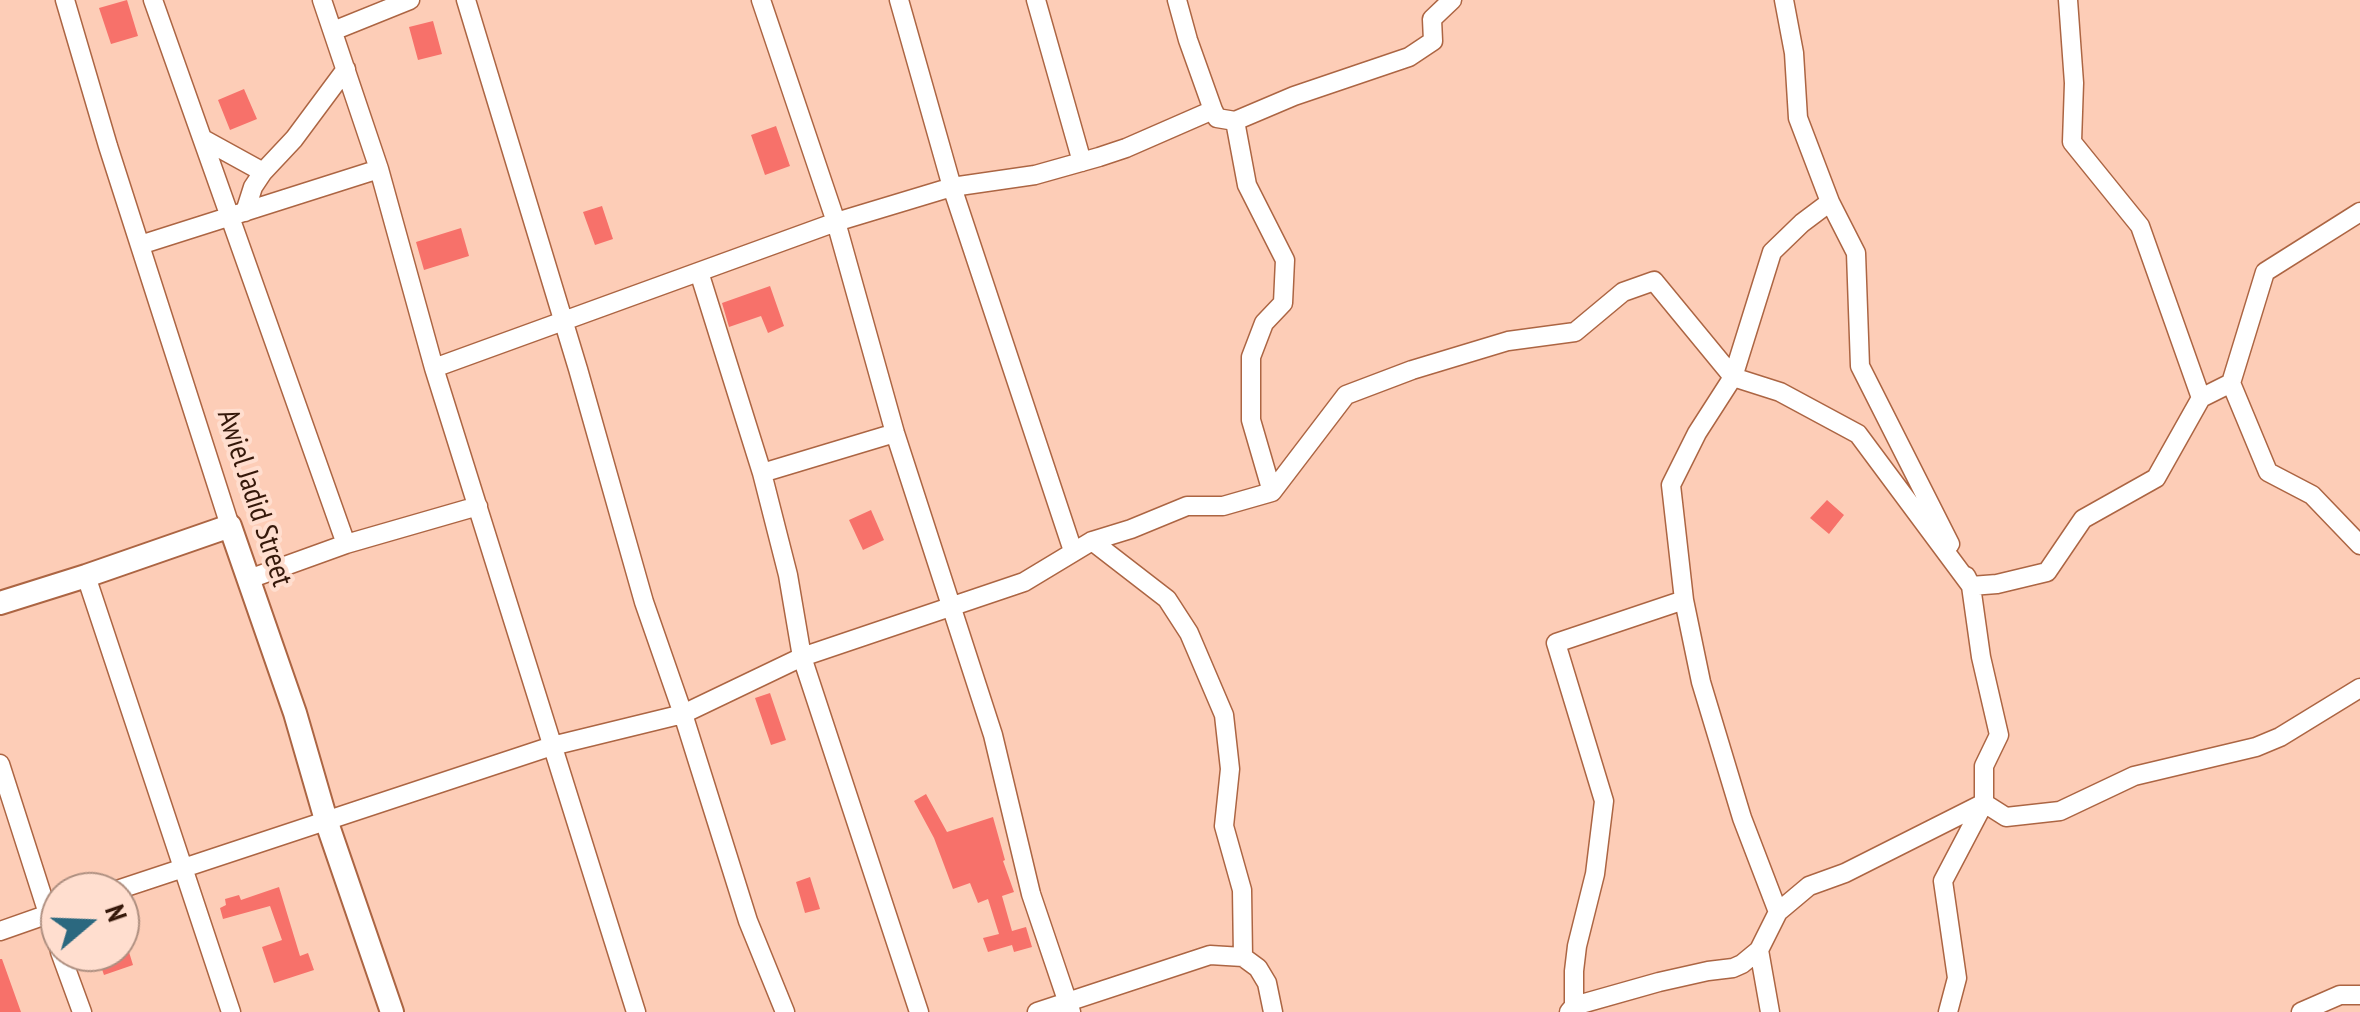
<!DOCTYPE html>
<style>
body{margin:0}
#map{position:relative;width:2360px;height:1012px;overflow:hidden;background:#fdcdb7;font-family:"PT Sans Narrow",sans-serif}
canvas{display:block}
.north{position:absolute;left:40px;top:872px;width:100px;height:100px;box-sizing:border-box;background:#ffdecf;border:2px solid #ae8f80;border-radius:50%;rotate:71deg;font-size:28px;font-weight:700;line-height:40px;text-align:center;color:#35180a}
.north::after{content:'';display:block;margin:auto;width:35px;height:45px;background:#2b687f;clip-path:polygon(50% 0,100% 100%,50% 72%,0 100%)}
</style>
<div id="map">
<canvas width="2360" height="1012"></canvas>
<div class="north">N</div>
</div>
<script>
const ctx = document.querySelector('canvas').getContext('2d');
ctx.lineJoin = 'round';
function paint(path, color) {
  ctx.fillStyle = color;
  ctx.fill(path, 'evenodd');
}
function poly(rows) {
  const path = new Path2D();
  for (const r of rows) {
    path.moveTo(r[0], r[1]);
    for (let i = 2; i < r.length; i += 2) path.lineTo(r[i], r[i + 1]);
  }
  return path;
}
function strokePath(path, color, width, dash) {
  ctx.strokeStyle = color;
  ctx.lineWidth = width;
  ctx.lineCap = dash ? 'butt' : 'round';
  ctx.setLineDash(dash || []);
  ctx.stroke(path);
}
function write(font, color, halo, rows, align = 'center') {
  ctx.font = font + ' "PT Sans Narrow",sans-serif';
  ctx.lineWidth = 8;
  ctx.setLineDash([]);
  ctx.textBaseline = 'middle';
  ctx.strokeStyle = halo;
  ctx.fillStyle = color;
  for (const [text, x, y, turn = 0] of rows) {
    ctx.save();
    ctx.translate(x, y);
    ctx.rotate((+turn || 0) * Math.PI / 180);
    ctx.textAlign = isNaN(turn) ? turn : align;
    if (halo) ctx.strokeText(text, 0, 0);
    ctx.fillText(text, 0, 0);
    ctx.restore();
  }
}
const building = poly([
 [127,0,138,36,111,44,99,8],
 [433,21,442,54,418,60,409,27],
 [244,89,257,119,230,130,218,100],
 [776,126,790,166,765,175,751,135],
 [602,206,613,239,595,245,583,212],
 [461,228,469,256,424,270,416,242],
 [770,286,784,326,768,333,761,316,729,327,722,303],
 [1827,500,1844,515,1829,534,1810,518],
 [871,510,884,540,863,550,849,520],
 [770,693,786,740,771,745,755,698],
 [926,794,947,832,993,817,1005,860,1003,861,1014,892,1002,896,1012,931,1026,927,1032,947,1014,952,1012,945,988,952,983,938,999,934,988,899,978,903,970,883,953,889,934,838,914,801],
 [810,877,820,909,805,913,796,882],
 [279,887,300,956,308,953,314,970,274,983,262,947,282,940,270,906,223,919,220,908,226,905,225,899,239,895,241,900],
 [96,952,129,952,133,965,104,975],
 [0,959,2,959,21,1012,0,1012]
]);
const minor = poly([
 [65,0,108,146,230,526],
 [153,0,346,544],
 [322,0,379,169,434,368,636,1012],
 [466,0,578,369,644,602,683,714,748,921,785,1012],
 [761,0,836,222,895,433,993,735,1031,894,1071,1012],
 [899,0,952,187,1073,551],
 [1036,0,1082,162],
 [1177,0,1188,40,1213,110],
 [2068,0,2074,83,2072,142,2140,226,2201,398],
 [333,31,410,0],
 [1235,121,1247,185,1285,260,1283,303,1264,323,1251,357,1251,420,1272,492],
 [203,139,263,172],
 [1830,202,1856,253,1860,366,1950,544],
 [245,212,253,187,263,172,294,139,346,69],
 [2360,212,2265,272,2231,383,2268,472,2312,495,2360,545],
 [140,245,379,169],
 [699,272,762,473,788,575,802,657,919,1012],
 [434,368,836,222,952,187,1035,175,1099,157,1126,148,1213,110,1217,118,1235,121,1294,96,1409,57,1433,41,1432,19,1452,0],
 [762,473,895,433],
 [1092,541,1167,599,1189,633,1224,715,1230,769,1224,826,1242,890,1243,957],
 [86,576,231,1012],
 [249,579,346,544,478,506],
 [1971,586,1997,584,2047,572,2083,519,2156,478,2201,398,2231,383],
 [1684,600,1701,682,1742,818,1778,912],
 [0,764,60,951],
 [111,892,552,746,683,714,802,657,1024,582,1092,541,1131,529,1187,506,1223,506,1272,492,1346,395,1412,370,1508,341,1575,332,1623,292,1654,281,1733,377,1780,392,1858,434,1971,586],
 [0,931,60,910],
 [1759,950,1770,1012],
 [60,952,82,1012],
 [1574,1006,1574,971,1577,946,1595,874,1604,801,1556,643,1684,600,1671,485,1697,433,1733,377,1772,252,1802,223,1830,202,1798,118,1794,53,1784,0],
 [1037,1012,1210,955,1243,957,1258,968,1267,983,1273,1012],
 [1569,1012,1574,1006,1659,982,1708,971,1733,968,1742,964,1759,950,1778,912,1809,886,1845,873,1984,803,2006,817,2060,811,2134,776,2256,747,2280,737,2360,688],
 [1948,1012,1957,978,1943,881,1984,803,1984,766,1999,735,1981,657,1971,586,1966,576],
 [2301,1012,2340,995,2360,995]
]);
const tertiary = poly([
 [0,603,86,576,230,526,295,713,326,820,392,1012]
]);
const streetNames = [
 ["Awiel Jadid Street",254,498,72]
];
paint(building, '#f7716a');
strokePath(minor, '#ac6543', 21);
strokePath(tertiary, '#ac6543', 26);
strokePath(minor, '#fff', 18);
strokePath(tertiary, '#fff', 22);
write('30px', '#35180a', '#ffdecf', streetNames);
</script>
